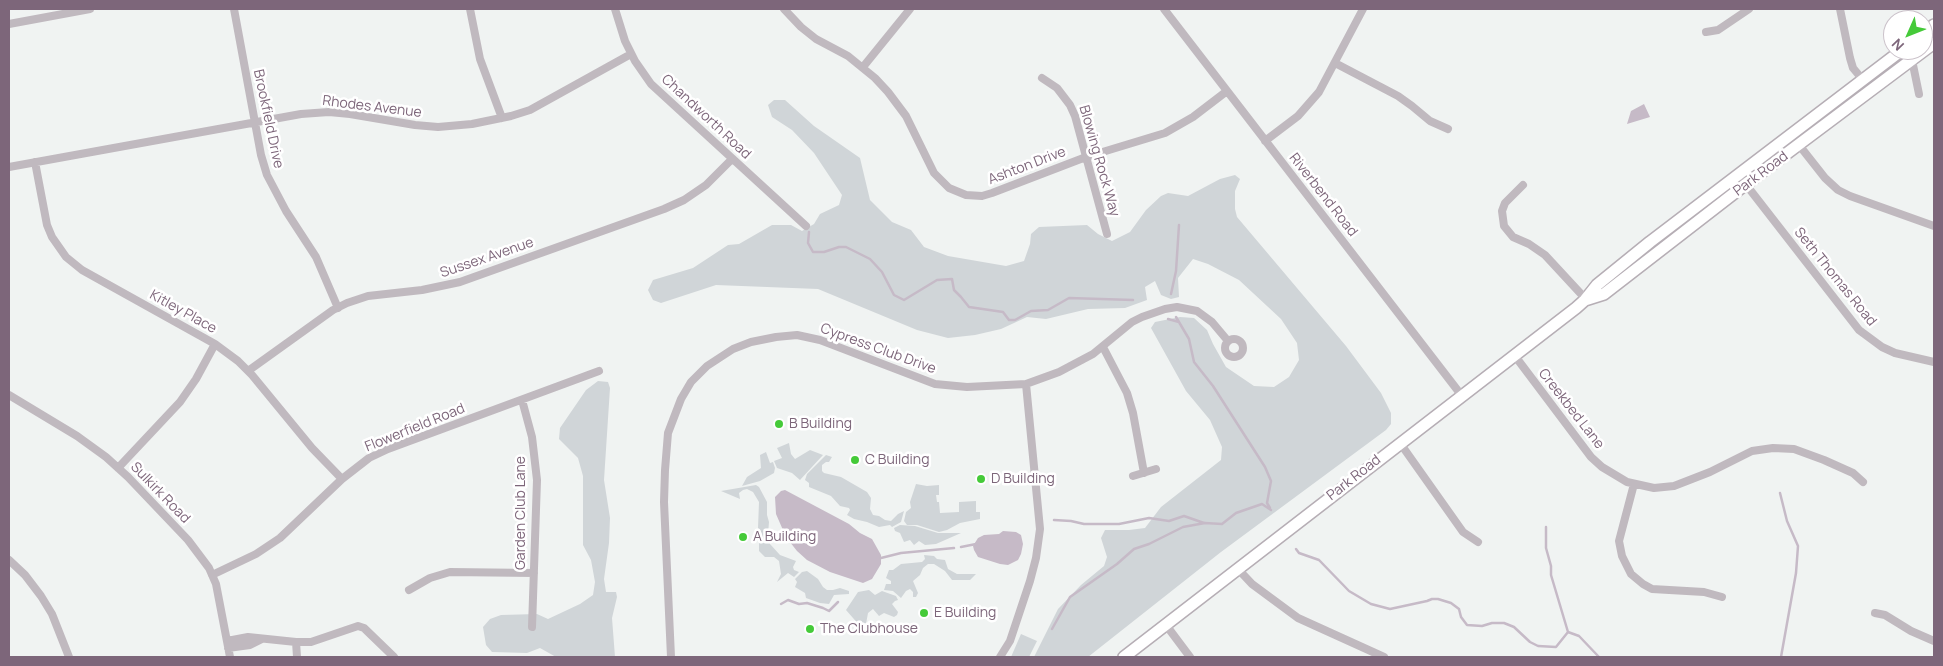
<!DOCTYPE html>
<style>
body{margin:0}
#map{position:relative;width:1943px;height:666px;overflow:hidden;background:#f0f3f2;font-family:Manrope,sans-serif}
canvas{display:block}
.frame{position:absolute;inset:0;border:10px solid #7d667a;pointer-events:none}
.north{position:absolute;left:1883px;top:10px;width:50px;height:50px;box-sizing:border-box;background:#fff;border:1px solid #cbc2ca;border-radius:50%;rotate:226deg;font-size:14px;font-weight:700;line-height:20px;text-align:center;color:#7d667a}
.north::after{content:'';display:block;margin:auto;width:18px;height:22px;background:#45ca39;clip-path:polygon(50% 0,100% 100%,50% 72%,0 100%)}
</style>
<div id="map">
<canvas width="1943" height="666"></canvas>
<div class="frame"></div>
<div class="north">N</div>
</div>
<script>
const ctx = document.querySelector('canvas').getContext('2d');
ctx.lineJoin = 'round';
function paint(path, color) {
  ctx.fillStyle = color;
  ctx.fill(path, 'evenodd');
}
function poly(rows) {
  const path = new Path2D();
  for (const r of rows) {
    if (r.length === 3) {
      path.moveTo(r[0] + r[2], r[1]);
      path.arc(r[0], r[1], r[2], 0, 2 * Math.PI);
      continue;
    }
    path.moveTo(r[0], r[1]);
    for (let i = 2; i < r.length; i += 2) path.lineTo(r[i], r[i + 1]);
  }
  return path;
}
function strokePath(path, color, width, dash) {
  ctx.strokeStyle = color;
  ctx.lineWidth = width;
  ctx.lineCap = dash ? 'butt' : 'round';
  ctx.setLineDash(dash || []);
  ctx.stroke(path);
}
function write(font, color, halo, rows, align = 'center') {
  ctx.font = font + ' Manrope,sans-serif';
  ctx.lineWidth = 5;
  ctx.setLineDash([]);
  ctx.textBaseline = 'middle';
  ctx.strokeStyle = halo;
  ctx.fillStyle = color;
  for (const [text, x, y, turn = 0] of rows) {
    ctx.save();
    ctx.translate(x, y);
    ctx.rotate((+turn || 0) * Math.PI / 180);
    ctx.textAlign = isNaN(turn) ? turn : align;
    if (halo) ctx.strokeText(text, 0, 0);
    ctx.fillText(text, 0, 0);
    ctx.restore();
  }
}
const green = poly([
 [774,100,785,100,814,126,860,158,870,200,892,222,911,230,924,247,948,256,1006,266,1024,261,1030,244,1031,234,1039,227,1087,225,1098,234,1112,241,1130,232,1146,210,1161,196,1168,193,1188,196,1220,179,1235,175,1240,179,1235,191,1235,209,1237,217,1346,346,1381,393,1391,413,1391,424,1386,430,1221,552,1088,657,1034,657,1058,609,1081,585,1104,566,1107,557,1101,538,1105,530,1129,530,1145,528,1161,507,1221,460,1222,447,1210,420,1186,391,1151,328,1155,322,1180,317,1194,318,1207,330,1213,344,1226,367,1254,386,1274,387,1289,377,1299,360,1297,343,1281,319,1239,280,1208,264,1193,259,1178,278,1179,297,1171,299,1161,295,1155,281,1145,287,1147,300,1125,308,1088,309,1046,319,1027,317,1001,329,975,335,948,338,917,330,818,289,716,285,661,303,653,300,648,290,653,280,693,268,728,245,739,244,772,225,791,225,802,231,814,224,820,214,839,205,842,195,814,153,792,130,772,117,768,105],
 [598,381,608,382,610,388,604,480,610,518,609,543,604,579,606,592,616,592,617,597,612,618,615,657,556,657,540,648,527,653,492,652,486,645,483,627,490,619,501,615,537,614,548,619,580,604,593,595,595,582,591,560,583,545,583,476,578,458,559,439,560,428,586,390],
 [789,443,791,454,795,459,810,450,823,455,800,480,792,473,777,468,774,461,782,458,777,448],
 [766,452,770,463,773,462,775,468,774,473,760,481,742,486,747,477,761,468,760,455],
 [826,455,832,457,829,462,826,462,822,465,822,471,824,473,841,477,867,492,871,498,870,509,873,515,879,516,885,520,891,521,898,514,904,511,901,522,892,527,890,525,879,527,867,522,854,519,847,515,850,510,849,508,840,506,831,496,809,487,809,483,805,480,807,474],
 [916,484,927,486,939,485,939,495,936,495,937,502,939,502,940,513,959,512,959,502,976,501,976,512,980,512,980,519,960,523,947,530,939,532,917,525,907,525,904,521,906,512,911,508,910,502],
 [756,485,759,487,767,502,767,515,769,522,768,534,770,544,780,555,796,561,793,567,794,570,799,572,794,577,788,573,777,582,781,574,779,561,774,557,765,557,759,551,759,540,762,534,758,528,759,502,753,492,747,489,743,490,739,493,740,499,721,491],
 [900,525,915,526,938,533,961,533,936,544,925,545,919,541,914,545,910,540,904,542,900,533,895,531,894,528],
 [924,555,934,556,937,559,945,560,948,569,957,574,976,574,970,580,952,580,945,571,934,564,928,564,923,568,920,575,913,581,918,593,916,597,913,597,913,592,910,589,906,591,901,598,893,591,884,590,886,584,891,584,891,581,886,578,889,570,893,570,901,564,922,562,925,559],
 [807,571,818,579,823,587,827,590,833,590,840,588,849,591,849,594,834,595,829,604,820,603,806,598,805,593,795,587,797,582,795,579,802,572],
 [869,590,875,595,882,591,896,596,898,600,895,601,892,604,898,612,897,615,894,617,884,613,879,616,873,609,868,613,866,624,860,626,846,610,858,592],
 [1021,634,1037,641,1029,657,1011,657]
]);
const water = poly([
 [1644,104,1650,117,1627,124,1631,111],
 [785,490,849,524,860,533,872,539,881,555,881,564,872,579,863,583,830,572,807,560,797,551,786,537,776,514,775,497,781,491],
 [1003,531,1016,532,1021,535,1023,544,1021,554,1018,560,1008,565,1000,564,978,557,974,550,973,546,978,538,984,535,999,534]
]);
const stream = poly([
 [809,232,808,243,813,252,824,252,839,247,846,247,870,259,882,272,894,295,904,300,937,280,952,279,954,290,961,297,969,307,1003,312,1009,320,1015,320,1031,311,1048,310,1069,298,1133,300],
 [1171,294,1176,271,1179,225],
 [1176,317,1189,339,1194,362,1213,386,1265,467,1271,481,1267,503,1270,508],
 [1168,319,1179,322],
 [1780,493,1787,521,1798,546,1796,573,1781,657],
 [1054,520,1071,521,1084,524,1119,524,1149,518,1169,521,1184,516,1204,523],
 [1546,527,1546,548,1551,566,1551,575,1568,632],
 [961,547,976,544],
 [1296,549,1299,553,1319,560,1349,591,1371,604,1390,609,1427,601,1432,599,1438,599,1451,603,1459,609,1461,617,1467,625,1482,626,1492,623,1504,623,1514,627,1530,642,1538,646,1556,647,1568,632],
 [881,558,901,553,954,548],
 [781,604,788,600,799,604,807,603,823,608,829,611,838,602],
 [1052,629,1070,597,1117,564,1134,549,1149,544,1183,527,1205,523,1222,524,1236,513,1262,504,1271,510],
 [1568,632,1579,636,1599,657]
]);
const minor = poly([
 [234,9,261,155,267,175,286,211,316,257,338,308],
 [470,9,480,59,502,118],
 [615,9,625,41,635,61,651,84,806,226],
 [784,9,801,27,816,39,848,56,875,78,888,92,906,116,934,173,949,188,966,195,982,196,992,193,1086,157,1165,133,1193,117,1227,91],
 [1164,9,1462,396],
 [1840,9,1850,58,1853,68,1863,80],
 [9,24,90,9],
 [1706,32,1718,30,1749,9],
 [1912,60,1919,94],
 [1335,63,1398,96,1412,106,1430,121,1448,129],
 [863,67,910,9],
 [1042,78,1057,88,1070,105,1075,116,1107,234],
 [1265,141,1298,116,1319,92,1363,9],
 [1799,145,1825,178,1838,190,1850,196,1934,226],
 [35,162,47,225,52,237,66,257,82,270,215,344,238,361,252,375,312,448,342,479],
 [9,167,301,114,329,112,350,114,415,125,438,127,472,124,511,116,530,110,631,54],
 [1744,182,1859,330,1882,347,1895,353,1934,362],
 [1523,185,1505,203,1502,211,1504,226,1513,237,1529,244,1545,255,1582,295,1585,300],
 [1234,348,9],
 [1103,347,1127,393,1133,413,1144,473],
 [1515,356,1591,457,1602,467,1627,482,1654,488,1674,486,1710,472,1752,451,1773,448,1794,449,1824,460,1853,473,1863,482],
 [248,371,333,310,347,303,368,296,422,290,460,282,664,209,684,200,706,185,732,159],
 [9,395,77,436,106,457,128,477,188,540,209,568,216,584,230,657],
 [522,400,532,437,537,480,532,627],
 [1400,443,1463,532,1478,542],
 [118,468,180,402,196,379,215,344],
 [1133,476,1156,469],
 [1634,484,1619,541,1622,556,1631,574,1643,584,1652,589,1704,592,1722,597],
 [9,560,25,575,41,596,52,614,69,657],
 [1237,568,1252,584,1298,618,1384,657],
 [212,575,256,554,280,538,342,479,369,458,388,449,599,371],
 [409,590,430,578,450,572,534,573],
 [1875,613,1885,615,1911,631,1934,641],
 [1166,625,1190,657],
 [227,641,248,637,296,642,311,642,358,626,364,628,394,657],
 [296,642,297,657],
 [228,648,250,645,262,639],
 [671,657,664,502,665,470,668,433,681,399,691,382,707,366,733,349,751,342,776,337,797,335,820,340,935,384,967,387,1026,384,1059,372,1093,354,1132,322,1142,317,1165,309,1177,307,1197,311,1212,322,1228,341],
 [1000,657,1010,641,1030,581,1036,558,1040,529,1026,384]
]);
const secondary = poly([
 [1923,34,1934,25],
 [1585,300,1604,294,1746,184,1934,43],
 [1124,657,1576,308,1585,300,1597,285,1650,242,1902,50]
]);
const markers = [
 [779,424,5,"#45ca39"],
 [855,460,5,"#45ca39"],
 [981,479,5,"#45ca39"],
 [743,537,5,"#45ca39"],
 [924,613,5,"#45ca39"],
 [810,629,5,"#45ca39"]
];
const streetNames = [
 ["Rhodes Avenue",372,107,7],
 ["Chandworth Road",706,117,43],
 ["Brookfield Drive",268,119,78],
 ["Blowing Rock Way",1099,161,74],
 ["Ashton Drive",1027,166,-21],
 ["Park Road",1761,174,-37],
 ["Riverbend Road",1323,195,52],
 ["Sussex Avenue",487,258,-19],
 ["Seth Thomas Road",1835,277,51],
 ["Kitley Place",183,312,29],
 ["Cypress Club Drive",878,349,20],
 ["Creekbed Lane",1571,409,52],
 ["Flowerfield Road",415,428,-22],
 ["Park Road",1354,478,-38],
 ["Sulkirk Road",160,493,46],
 ["Garden Club Lane",521,513,-90]
];
const poiNames = [
 ["B Building",789,424],
 ["C Building",865,460],
 ["D Building",991,479],
 ["A Building",753,537],
 ["E Building",934,613],
 ["The Clubhouse",820,629]
];
paint(green, '#d0d5d8');
paint(water, '#c6bac7');
strokePath(stream, '#c6bac7', 2.5);
strokePath(secondary, '#b6aeb5', 14);
strokePath(minor, '#c0b9bf', 8);
strokePath(secondary, '#fff', 11);
for (const [x, y, r, color] of markers) {
  const dot = new Path2D();
  dot.arc(x, y, r, 0, 2 * Math.PI);
  ctx.fillStyle = color;
  ctx.fill(dot);
  strokePath(dot, '#fff', 2);
}
write('14px', '#7d667a', '#fff', streetNames);
write('14px', '#7d667a', '#fff', poiNames, 'left');
</script>
